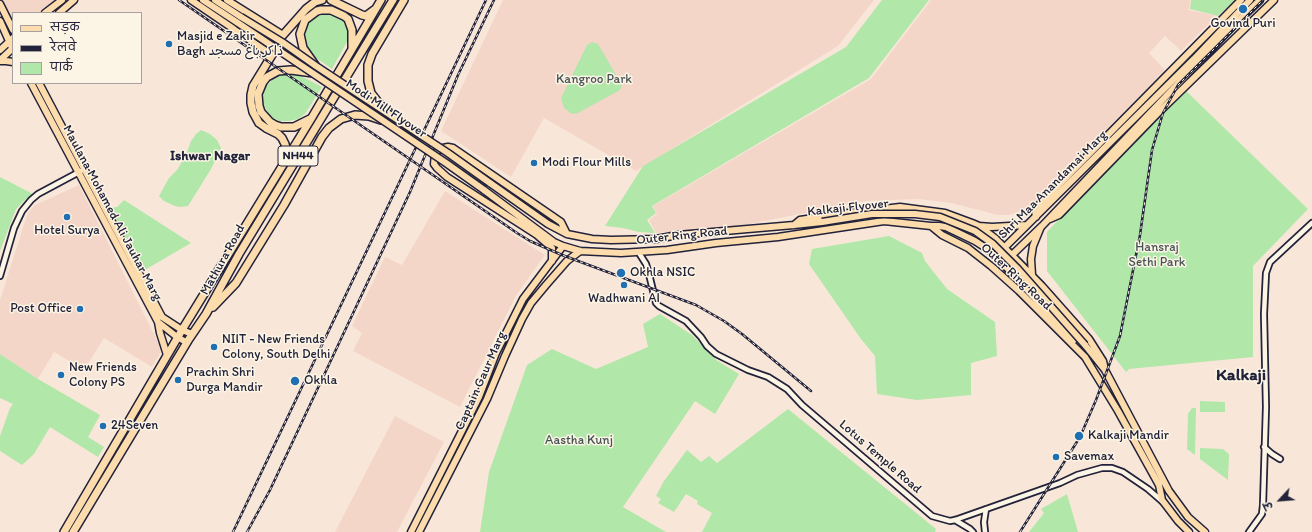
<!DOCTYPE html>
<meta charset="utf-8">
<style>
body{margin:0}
#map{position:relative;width:1312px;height:532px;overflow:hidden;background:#f8e7d8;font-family:Itim,"Playpen Sans Deva",sans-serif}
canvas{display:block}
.legend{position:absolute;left:12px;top:12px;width:130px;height:72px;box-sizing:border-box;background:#fcf5e5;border:1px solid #a5a1a1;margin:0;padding:5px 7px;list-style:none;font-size:12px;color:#22223b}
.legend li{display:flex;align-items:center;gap:8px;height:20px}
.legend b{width:20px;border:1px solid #a5a1a1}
.north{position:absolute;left:1260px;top:480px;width:40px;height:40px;-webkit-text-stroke:3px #fcf5e5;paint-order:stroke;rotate:244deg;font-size:11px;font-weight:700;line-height:16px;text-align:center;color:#22223b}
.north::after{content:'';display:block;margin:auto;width:14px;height:18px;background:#22223b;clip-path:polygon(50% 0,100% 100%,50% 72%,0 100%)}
</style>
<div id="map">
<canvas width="1312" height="532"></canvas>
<ul class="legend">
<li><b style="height:5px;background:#fcdcac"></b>सड़क</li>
<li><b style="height:5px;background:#22223b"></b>रेलवे</li>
<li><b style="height:11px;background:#b1e7a9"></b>पार्क</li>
</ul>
<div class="north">उ</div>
</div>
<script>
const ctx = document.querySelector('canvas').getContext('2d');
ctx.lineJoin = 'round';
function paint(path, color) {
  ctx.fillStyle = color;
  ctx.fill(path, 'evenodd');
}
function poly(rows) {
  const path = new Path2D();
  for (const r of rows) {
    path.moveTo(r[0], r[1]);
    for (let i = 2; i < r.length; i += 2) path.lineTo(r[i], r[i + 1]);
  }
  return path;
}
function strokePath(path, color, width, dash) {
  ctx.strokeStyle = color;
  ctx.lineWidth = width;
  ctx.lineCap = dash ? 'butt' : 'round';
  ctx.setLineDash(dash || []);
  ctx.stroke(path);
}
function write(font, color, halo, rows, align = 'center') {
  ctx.font = font + ' Itim,"Playpen Sans Arabic",sans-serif';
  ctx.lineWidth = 3;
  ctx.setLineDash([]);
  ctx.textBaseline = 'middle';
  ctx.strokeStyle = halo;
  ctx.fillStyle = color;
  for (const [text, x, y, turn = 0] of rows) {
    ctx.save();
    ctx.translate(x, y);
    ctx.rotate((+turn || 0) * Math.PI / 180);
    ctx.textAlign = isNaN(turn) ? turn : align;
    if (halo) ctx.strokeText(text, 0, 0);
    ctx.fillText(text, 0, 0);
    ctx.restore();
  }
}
const built = poly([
 [1,0,59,0,42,13,13,13,13,26],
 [503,0,874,0,838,46,636,171,544,118,511,177,441,131],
 [931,0,1190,0,1189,10,1217,16,1181,51,1165,36,1149,53,1165,70,1032,204,1021,211,1009,215,998,215,951,203,918,199,866,201,739,226,656,233,649,220,657,214,653,206,871,79],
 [79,185,162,350,152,367,104,338,84,370,54,352,38,379,0,354,0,300,24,224,28,213,35,205],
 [445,191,545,255,517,294,460,407,353,351,362,333,352,326,385,257,402,265],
 [395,416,444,442,397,532,335,532]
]);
const green = poly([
 [882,0,929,0,869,78,652,206,656,213,647,220,655,233,639,232,623,228,605,226,643,166,846,47],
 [1191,0,1235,0,1218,16,1190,9],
 [325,13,333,13,341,18,348,30,348,40,332,69,319,60,311,54,305,44,305,37,306,26,312,19,320,14],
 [592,42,598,44,622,85,620,90,578,113,572,114,564,108,561,98,587,45],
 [293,73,309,80,322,87,305,114,298,119,289,121,279,121,271,117,263,104,264,88,275,77,285,74],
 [1183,88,1308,209,1253,266,1253,357,1129,369,1126,372,1047,271,1047,232],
 [201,130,210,134,217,140,221,148,211,169,188,206,180,207,175,206,164,201,159,196,169,178,177,170,186,155,191,141,196,134],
 [0,177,33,194,26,199,16,209,0,251],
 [124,200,191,243,143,271,110,208,117,207],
 [889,236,922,253,925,261,947,289,995,322,997,356,971,363,971,395,917,400,877,394,875,356,861,339,809,264,812,249],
 [660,314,692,335,716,360,739,374,715,414,695,401,623,507,666,532,480,532,489,472,527,365,552,349,596,369,648,347,643,324],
 [0,354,38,379,100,415,88,437,104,447,98,457,50,427,34,454,22,465,0,451,0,436,10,408,13,404,0,398],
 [1200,401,1225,402,1225,412,1200,412],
 [1192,408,1196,408,1195,455,1187,449,1188,414],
 [788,409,936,529,935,532,702,532,712,513,697,504,698,501,686,494,674,512,658,503,661,499,656,496,664,481,687,450,701,462,709,456,717,463],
 [1200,448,1223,449,1229,454,1228,480,1200,459],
 [1067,494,1078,532,1029,532,1044,513,1041,509]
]);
const minor = poly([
 [639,253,646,264,649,274,656,303,659,306,686,321,701,337,707,346,716,354,748,370,768,377,787,389,802,405,932,516,950,521,955,520,1060,483,1077,475,1102,468,1112,468,1123,472,1148,489,1163,502],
 [0,276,14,228,22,211,31,200,38,194,81,171],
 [1264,447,1272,454,1280,459],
 [955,520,970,529,973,532],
 [985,532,984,522,986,509],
 [1249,532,1262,514,1263,505,1266,407,1264,314,1266,273,1270,262,1312,223]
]);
const major = poly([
 [191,0,272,55,283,35,227,0],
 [203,0,238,23],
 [215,0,241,17],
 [0,4,13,30],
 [45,13,62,0],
 [59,13,74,0],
 [0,21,13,50],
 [0,50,13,38],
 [0,60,13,48],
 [0,61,6,61,13,62],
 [31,83,158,322,177,337,186,342],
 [39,83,162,317,182,330,192,334],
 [490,183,548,224,567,234,592,239,611,240,656,239,678,235,794,225,822,222],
 [484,190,554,242,563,246,580,251,621,253,667,250,716,243,778,237,884,221,931,226,942,235,968,248,991,266,1019,291,1085,357,1118,411,1159,485,1162,500,1178,521,1189,532],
 [1036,217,1035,211,1037,207,1241,0],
 [1050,219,1059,215,1159,112,1274,0],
 [794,225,800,220,840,214,900,207,945,213,972,223,979,226,996,239,1042,286,1089,339,1103,361,1105,370],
 [931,226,939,226,946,227,975,241,989,250,1014,275,1073,341],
 [979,226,992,227,1027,225],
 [1003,251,1005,247,1194,59,1250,0],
 [999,260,1012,255,1042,226,1233,26,1260,0],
 [552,261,552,248,537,235,447,177,437,168,434,164,435,154,438,150,443,148,448,147,453,148,561,222,567,234],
 [1032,275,1031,259,1033,246,1040,229],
 [158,322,160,333,167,355],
 [1085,345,1105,370,1169,491,1188,517,1205,532],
 [411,532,479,397,496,353,523,299,563,246],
 [419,532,487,399,505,356,522,319,531,303,546,285,567,261,580,251]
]);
const highway = poly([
 [331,0,362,15,366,16,374,10],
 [283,35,306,9,315,2,322,0],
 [272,55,253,86,251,95,251,103,253,112,259,123,266,128,278,134,282,138,285,144,288,156],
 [315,65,303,48,300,34,305,20,317,11,321,10,331,10,344,16,348,19,352,30,352,47],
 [388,111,378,102,371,93,368,81,368,65,372,54,404,0],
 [310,119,294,127,281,127,275,125,270,122,261,112,259,106,258,94,263,82,267,77,278,71,291,70,313,73],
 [213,307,236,283,284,205,322,137,329,128,341,119,355,115,369,116,381,120],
 [64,532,182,330,311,119,381,0],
 [73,532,189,339,206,314,239,254,393,0]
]);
const rail = poly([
 [179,0,517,233,530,241,562,255,696,305,724,321,742,334,811,391],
 [233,532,486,0],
 [247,532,270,490,410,192,458,75,494,0],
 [1020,532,1080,437,1096,400,1120,336,1140,235,1152,150,1163,113,1178,85,1263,0]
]);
const majorBridge = poly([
 [241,17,282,42,316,66,448,153,490,183],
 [238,23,446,163,484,190],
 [822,222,872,214,915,214,940,217,975,231,993,244,1017,268,1085,345]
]);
const markers = [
 [1243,9,5,"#1f6fb2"],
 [169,44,4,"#1f6fb2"],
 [534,163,4,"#1f6fb2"],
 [67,217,4,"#1f6fb2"],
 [621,273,5,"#1f6fb2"],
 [624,285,4,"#1f6fb2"],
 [80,309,4,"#1f6fb2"],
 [214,347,4,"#1f6fb2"],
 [61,375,4,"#1f6fb2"],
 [178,380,4,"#1f6fb2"],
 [295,381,5,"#1f6fb2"],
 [103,426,4,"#1f6fb2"],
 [1079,436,5,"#1f6fb2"],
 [1056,457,4,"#1f6fb2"]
];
const shields = [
 [298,156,40]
];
const shieldNames = [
 ["NH44",298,156]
];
const poiNames = [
 ["Govind Puri",1243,24,"center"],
 ["Masjid e Zakir",177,37],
 ["Bagh ذاکر باغ مسجد",177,52],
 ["Modi Flour Mills",542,163],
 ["Hotel Surya",67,231,"center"],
 ["Okhla NSIC",630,273],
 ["Wadhwani AI",624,299,"center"],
 ["Post Office",72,309,"right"],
 ["NIIT - New Friends",222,340],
 ["Colony, South Delhi",222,355],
 ["New Friends",69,368],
 ["Colony PS",69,383],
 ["Prachin Shri",186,373],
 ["Durga Mandir",186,388],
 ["Okhla",304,381],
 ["24Seven",111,426],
 ["Kalkaji Mandir",1088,436],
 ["Savemax",1064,457]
];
const parkNames = [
 ["Kangroo Park",594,80],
 ["Hansraj",1157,248],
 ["Sethi Park",1157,263],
 ["Aastha Kunj",579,441]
];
const streetNames = [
 ["Modi Mill Flyover",386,109,34],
 ["Shri Maa Anandamai Marg",1053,185,-45],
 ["Kalkaji Flyover",848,208,-6],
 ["Maulana Mohamed Ali Jauhar Marg",112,213,62],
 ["Outer Ring Road",682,236,-6],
 ["Mathura Road",223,260,-61],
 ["Outer Ring Road",1016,277,43],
 ["Captain Gaur Marg",481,381,-66],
 ["Lotus Temple Road",880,457,41]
];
const neighbourhoodNames = [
 ["Ishwar Nagar",210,156]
];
const districtNames = [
 ["Kalkaji",1241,376]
];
paint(built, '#f4d6c9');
paint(green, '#b1e7a9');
strokePath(minor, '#22223b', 8);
strokePath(major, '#22223b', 9);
strokePath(highway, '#22223b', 10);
strokePath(minor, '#fcf5e5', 4.5);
strokePath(major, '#fcdcac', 6);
strokePath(highway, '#fcdcac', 7);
strokePath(rail, '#22223b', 2.5);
strokePath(rail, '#fcf5e5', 1, [3]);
strokePath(majorBridge, '#22223b', 9, []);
strokePath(majorBridge, '#fcdcac', 6);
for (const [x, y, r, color] of markers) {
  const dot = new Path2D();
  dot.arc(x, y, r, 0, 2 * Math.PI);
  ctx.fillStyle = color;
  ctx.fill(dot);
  strokePath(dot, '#fcf5e5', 1.5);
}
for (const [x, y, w] of shields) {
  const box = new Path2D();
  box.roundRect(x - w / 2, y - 10, w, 20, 3);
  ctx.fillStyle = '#fcf5e5';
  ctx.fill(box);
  strokePath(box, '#22223b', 1);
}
write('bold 12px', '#22223b', null, shieldNames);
write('13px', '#22223b', '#fcf5e5', poiNames, 'left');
write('13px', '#465356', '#fcf5e5', parkNames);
write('13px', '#22223b', '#fcf5e5', streetNames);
write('bold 14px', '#22223b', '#fcf5e5', neighbourhoodNames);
write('bold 17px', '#22223b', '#fcf5e5', districtNames);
</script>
